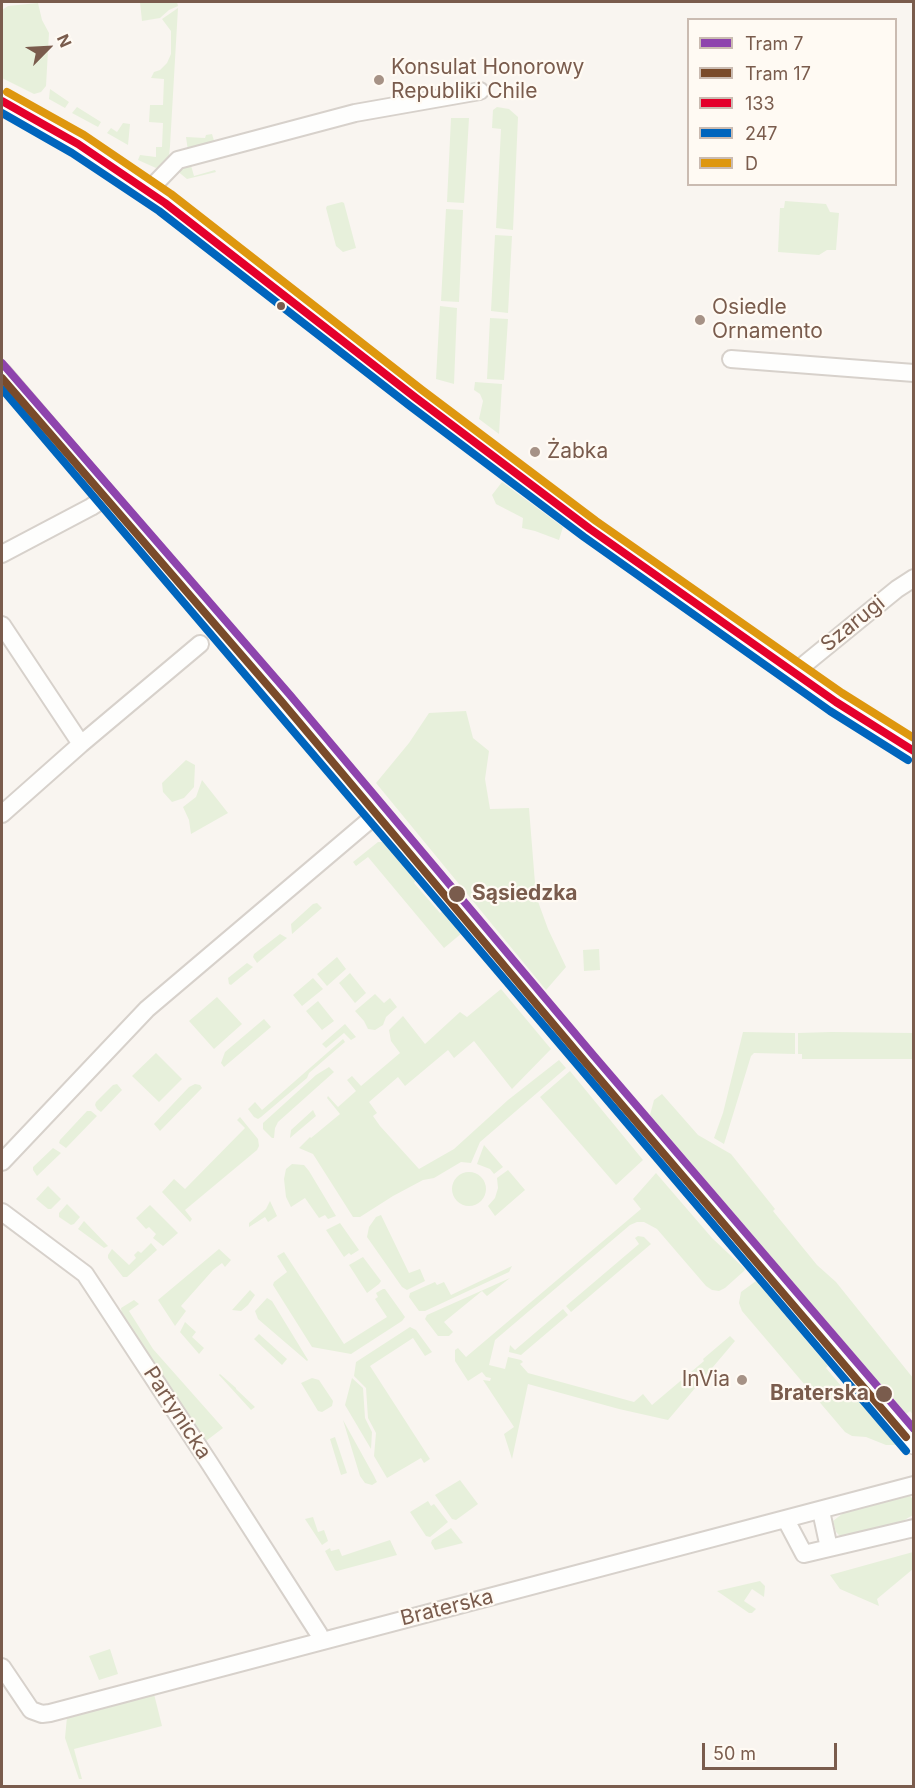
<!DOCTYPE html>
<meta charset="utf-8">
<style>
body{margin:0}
#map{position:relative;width:915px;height:1788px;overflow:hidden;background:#f9f5f0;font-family:Inter,sans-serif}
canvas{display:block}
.frame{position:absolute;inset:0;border:3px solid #7a5c4d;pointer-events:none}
.legend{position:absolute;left:687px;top:18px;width:210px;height:168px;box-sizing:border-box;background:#fffaf3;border:2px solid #cabbb1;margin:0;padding:8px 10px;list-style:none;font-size:18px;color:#7a5c4d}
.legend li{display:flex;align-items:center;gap:12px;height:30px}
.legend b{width:30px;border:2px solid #cabbb1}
.north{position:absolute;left:18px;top:18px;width:60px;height:60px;-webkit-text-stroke:4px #fffaf3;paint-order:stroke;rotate:66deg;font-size:16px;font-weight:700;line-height:24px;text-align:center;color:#7a5c4d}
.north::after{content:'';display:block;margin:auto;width:21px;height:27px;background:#7a5c4d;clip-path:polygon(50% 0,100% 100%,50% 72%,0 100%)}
.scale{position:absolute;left:702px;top:1743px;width:135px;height:27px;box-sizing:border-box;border:3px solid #7a5c4d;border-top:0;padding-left:8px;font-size:18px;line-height:21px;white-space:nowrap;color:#7a5c4d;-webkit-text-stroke:4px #fffaf3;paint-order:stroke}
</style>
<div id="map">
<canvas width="915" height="1788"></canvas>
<div class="frame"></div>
<ul class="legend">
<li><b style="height:8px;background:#8e44ad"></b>Tram 7</li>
<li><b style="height:8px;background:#7a4b2a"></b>Tram 17</li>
<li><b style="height:8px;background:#e4002b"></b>133</li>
<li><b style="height:8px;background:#0065bd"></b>247</li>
<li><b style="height:8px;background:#de970f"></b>D</li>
</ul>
<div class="north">N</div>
<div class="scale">50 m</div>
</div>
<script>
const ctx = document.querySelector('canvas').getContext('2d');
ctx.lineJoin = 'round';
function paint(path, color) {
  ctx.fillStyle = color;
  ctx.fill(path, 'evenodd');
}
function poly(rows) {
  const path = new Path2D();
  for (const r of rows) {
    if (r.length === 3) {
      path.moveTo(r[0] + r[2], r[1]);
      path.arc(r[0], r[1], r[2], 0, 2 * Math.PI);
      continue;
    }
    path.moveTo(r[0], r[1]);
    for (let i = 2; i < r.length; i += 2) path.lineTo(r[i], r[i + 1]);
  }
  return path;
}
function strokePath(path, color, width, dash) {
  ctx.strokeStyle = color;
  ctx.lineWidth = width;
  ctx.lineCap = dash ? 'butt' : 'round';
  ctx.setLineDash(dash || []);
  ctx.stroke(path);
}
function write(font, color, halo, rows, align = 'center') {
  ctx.font = font + ' Inter,sans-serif';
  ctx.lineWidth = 4.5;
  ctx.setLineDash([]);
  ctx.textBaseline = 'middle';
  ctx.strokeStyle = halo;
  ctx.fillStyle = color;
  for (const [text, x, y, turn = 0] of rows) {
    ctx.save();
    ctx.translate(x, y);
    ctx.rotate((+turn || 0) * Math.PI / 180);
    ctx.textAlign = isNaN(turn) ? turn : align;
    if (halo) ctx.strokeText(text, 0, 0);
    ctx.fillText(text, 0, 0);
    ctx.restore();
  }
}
const green = poly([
 [140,2,177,2,178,6,169,10,160,18,142,21],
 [38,3,42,20,49,33,46,86,41,92,34,94,2,78,2,10,8,6],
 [178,8,170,146,169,156,163,164,156,168,138,160,140,155,156,157,156,147,162,147,163,123,149,122,150,105,163,105,164,79,151,78,154,72,160,70,167,63,171,54,171,31,162,19],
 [50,89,69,102,65,108,49,99],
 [77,107,101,122,98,127,72,113],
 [497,107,509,109,518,117,513,230,496,228,501,129,492,128,493,110],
 [451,118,469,118,464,203,447,202],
 [123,123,130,124,128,145,107,133,111,128,117,132],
 [212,134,215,144,188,151,186,137,205,138,206,135],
 [190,162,194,176,215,170,216,172,187,179,176,170],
 [785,201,826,204,830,212,839,213,836,250,827,250,819,255,778,252,780,208,784,208],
 [342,202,344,203,356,248,343,252,336,246,326,208,327,206],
 [446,209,463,210,459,302,441,301],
 [495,235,512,236,508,313,491,311],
 [440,306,457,308,454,384,436,379],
 [490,318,508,319,504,380,487,379],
 [475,382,502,384,499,434,479,419,483,401,480,394,474,390],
 [502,482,563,527,559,540,535,531,522,528,523,518,496,504,492,495],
 [466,711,473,738,489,751,485,779,490,809,529,808,536,896,548,929,566,967,546,990,376,783,409,743,429,713],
 [186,760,195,765,194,787,184,798,172,802,163,792,162,783],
 [202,780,228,813,191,834,189,820,183,807,196,797],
 [378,842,385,842,416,880,414,883,440,913,443,911,462,933,444,948,368,857,356,866,353,862],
 [317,903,322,908,292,934,291,924,313,904],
 [280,934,287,938,257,963,253,957,254,954],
 [599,949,600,970,584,971,583,950],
 [337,957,346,969,327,986,317,974],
 [247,963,253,967,231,985,229,984,228,978],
 [350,973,366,993,355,1003,339,983],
 [313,978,323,989,302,1006,293,995],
 [501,989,551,1049,512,1089,474,1041,454,1058,448,1050,405,1086,398,1077,369,1102,377,1113,373,1116,380,1126,419,1169,454,1149,508,1100,559,1060,566,1068,480,1142,471,1163,461,1162,434,1178,423,1180,393,1196,360,1217,353,1217,313,1154,299,1148,310,1137,311,1138,340,1114,327,1098,328,1096,338,1107,356,1091,347,1080,352,1076,361,1086,400,1053,391,1041,389,1030,403,1016,425,1044,460,1012,467,1017],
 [375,994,384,1003,390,998,397,1007,386,1017,383,1025,375,1030,368,1029,364,1021,355,1011],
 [217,997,242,1024,214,1049,189,1021],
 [318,1001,334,1021,322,1030,306,1011],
 [264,1019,271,1027,224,1067,221,1063,225,1052],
 [345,1024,356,1037,351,1040,344,1033,326,1048,322,1044],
 [743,1032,795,1033,795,1054,754,1053,751,1056,724,1144,714,1138,723,1113],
 [831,1032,913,1033,913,1059,802,1059,802,1054,798,1054,798,1033],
 [343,1039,345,1042,309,1073,307,1078,261,1117,258,1119,254,1117,248,1109,255,1102,262,1110],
 [156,1053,182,1079,159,1102,132,1076],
 [329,1067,334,1072,278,1122,275,1128,274,1138,272,1138,263,1129,263,1123,316,1075],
 [570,1071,643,1160,616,1185,540,1097],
 [117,1084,122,1090,101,1112,97,1109,95,1105,96,1102,113,1085],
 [195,1084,200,1085,202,1088,160,1131,154,1124,189,1087],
 [662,1094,698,1135,731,1154,775,1209,773,1211,817,1265,836,1282,913,1378,913,1415,910,1411,906,1414,650,1115,654,1100],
 [313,1110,316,1116,290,1138,291,1130],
 [87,1111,91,1111,97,1116,66,1148,59,1143,60,1140],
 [240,1117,258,1139,259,1146,257,1150,185,1210,192,1219,190,1222,162,1192,174,1179,185,1189,245,1128,237,1120],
 [484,1145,503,1167,494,1174,490,1169,477,1164],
 [53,1148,61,1153,37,1176,33,1170,33,1167],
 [292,1164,304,1165,309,1171,336,1216,328,1219,325,1215,319,1218,305,1198,291,1207,286,1197,284,1179,286,1169],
 [508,1170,525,1190,495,1216,488,1206,495,1198,498,1188,497,1178],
 [469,1189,17],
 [656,1173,712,1238,745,1269,744,1271,725,1288,719,1291,712,1290,706,1286,657,1229,644,1222,637,1222,630,1225,495,1340,489,1365,505,1369,508,1357,521,1360,523,1362,520,1364,528,1373,634,1402,643,1394,652,1405,704,1361,703,1359,730,1336,735,1341,668,1420,619,1409,528,1384,512,1459,504,1434,514,1427,483,1380,490,1381,491,1378,486,1377,482,1372,468,1381,455,1361,455,1350,458,1348,466,1357,641,1209,633,1199],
 [48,1186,61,1199,51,1209,48,1209,36,1199],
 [270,1201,277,1216,268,1222,265,1217,249,1227,249,1223,266,1209],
 [67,1204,80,1217,74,1224,71,1225,59,1217,59,1213],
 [150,1205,178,1233,163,1246,153,1238,156,1234,149,1227,146,1229,136,1218],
 [381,1215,409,1273,420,1269,425,1281,407,1290,402,1287,367,1237,369,1227,376,1217],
 [84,1221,108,1246,104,1248,78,1229],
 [340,1223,359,1250,351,1255,349,1253,344,1257,326,1230],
 [638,1236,644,1237,651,1244,571,1312,566,1306,639,1244,635,1238],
 [151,1243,157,1250,127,1277,123,1277,108,1258,108,1255,112,1249,129,1265,136,1258,134,1255,138,1251,141,1253],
 [219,1249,231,1260,225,1267,222,1263,213,1270,181,1306,186,1311,175,1326,158,1300],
 [284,1252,344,1344,387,1317,375,1299,378,1297,376,1293,383,1289,385,1289,405,1317,402,1321,351,1354,312,1347,273,1285,274,1282,287,1272,277,1256],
 [363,1257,381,1281,379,1284,367,1293,349,1265],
 [512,1266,509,1272,425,1311,419,1311,409,1297,410,1293,435,1282,437,1285,444,1282,451,1295],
 [510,1278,487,1296,482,1291,444,1322,453,1332,449,1336,438,1336,425,1319,427,1315],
 [756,1281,828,1366,826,1368,852,1399,855,1397,896,1445,886,1445,866,1437,852,1436,845,1432,742,1311,739,1303,741,1292],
 [250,1290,255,1295,248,1305,241,1311,232,1310],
 [267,1298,272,1301,308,1360,307,1361,258,1319,255,1311],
 [134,1300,139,1304,129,1311,153,1349,223,1428,206,1441,203,1441,122,1317,121,1308],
 [563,1309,568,1315,521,1355,509,1352,510,1345,515,1350],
 [185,1322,196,1332,192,1337,204,1348,199,1354,180,1332],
 [410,1327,416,1330,432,1352,425,1356,413,1338,370,1366,430,1459,424,1463,421,1458,387,1478,374,1456,376,1433,368,1418,366,1388,354,1376,356,1362],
 [259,1334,287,1359,282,1365,254,1339],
 [220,1374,236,1388,236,1389,255,1407,251,1410,219,1375],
 [312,1378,319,1380,333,1401,332,1406,322,1412,318,1411,301,1383],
 [352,1378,363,1388,365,1418,372,1432,371,1449,345,1405],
 [343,1420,374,1476,377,1482,372,1485,365,1483,360,1476],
 [335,1437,347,1473,341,1475,330,1439],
 [460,1480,478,1504,456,1520,452,1519,435,1495],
 [909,1494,913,1500,913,1515,896,1525,842,1538,836,1532,833,1521,847,1510],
 [428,1501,431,1506,434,1504,448,1522,430,1537,426,1536,410,1512],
 [313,1517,318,1532,324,1530,328,1541,322,1545,305,1519],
 [451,1528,463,1543,435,1550,431,1543,432,1540],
 [390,1540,397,1555,337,1571,335,1570,325,1551,330,1548,331,1551,339,1549,342,1556],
 [913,1552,913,1569,877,1599,879,1606,840,1589,830,1575],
 [760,1581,765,1586,764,1597,752,1589,744,1601,756,1609,752,1613,749,1613,717,1591],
 [110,1649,118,1674,99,1680,89,1656],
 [154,1694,162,1726,74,1749,82,1779,79,1779,65,1738,67,1717]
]);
const minor = poly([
 [148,191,178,160,355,113,480,91],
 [731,359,914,373],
 [2,554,91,507,108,496],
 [2,625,81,744],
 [797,675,805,664,897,589,914,578],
 [2,814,81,744,200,644],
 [2,1162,147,1009,378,813],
 [2,1212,85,1274,210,1464,319,1634,320,1641],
 [821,1511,829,1548],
 [786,1520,804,1554,914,1528],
 [2,1667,31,1710,42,1714,50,1713,914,1485]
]);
const tertiary = poly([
 [2,101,78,144,165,203,416,398,590,529,836,702,914,751],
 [2,373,223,631,637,1121,914,1444]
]);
const bus1 = poly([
 [2,101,78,144,165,203,416,398,590,529,836,702,914,751]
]);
const bus2 = poly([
 [2,113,72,153,159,211,410,406,584,537,830,711,908,760],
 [2,389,906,1451]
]);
const bus3 = poly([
 [7,92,84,135,171,194,422,390,596,521,842,693,914,738]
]);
const tram1 = poly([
 [2,363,290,695,594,1056,914,1429]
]);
const tram2 = poly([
 [2,378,282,702,586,1063,906,1437]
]);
const markers = [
 [379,80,6,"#a69286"],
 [281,306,5,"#7a5c4d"],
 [700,320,6,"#a69286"],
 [535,452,6,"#a69286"],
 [457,894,9,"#7a5c4d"],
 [742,1380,6,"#a69286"],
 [884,1394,9,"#7a5c4d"]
];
const poiNames = [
 ["Konsulat Honorowy",391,68],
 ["Republiki Chile",391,92],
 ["Osiedle",712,308],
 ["Ornamento",712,332],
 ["Żabka",547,452],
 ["InVia",730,1380,"right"]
];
const streetNames = [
 ["Szarugi",853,624,-39],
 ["Partynicka",177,1413,57],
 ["Braterska",447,1608,-14]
];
const stopNames = [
 ["Sąsiedzka",472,894],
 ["Braterska",869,1394,"right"]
];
paint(green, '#e7f0db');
strokePath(minor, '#d7d1cb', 20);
strokePath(tertiary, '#d7d1cb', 22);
strokePath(minor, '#fefefd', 16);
strokePath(tertiary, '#fefefd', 20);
strokePath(bus1, '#e4002b', 8);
strokePath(bus2, '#0065bd', 8);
strokePath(bus3, '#de970f', 8);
strokePath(tram1, '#8e44ad', 8);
strokePath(tram2, '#7a4b2a', 8);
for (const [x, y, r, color] of markers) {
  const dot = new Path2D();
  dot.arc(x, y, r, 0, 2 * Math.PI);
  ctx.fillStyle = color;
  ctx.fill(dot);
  strokePath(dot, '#fffaf3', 2);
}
write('21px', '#7a5c4d', '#fffaf3', poiNames, 'left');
write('21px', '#7a5c4d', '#fffaf3', streetNames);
write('bold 21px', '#7a5c4d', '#fffaf3', stopNames, 'left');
</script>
